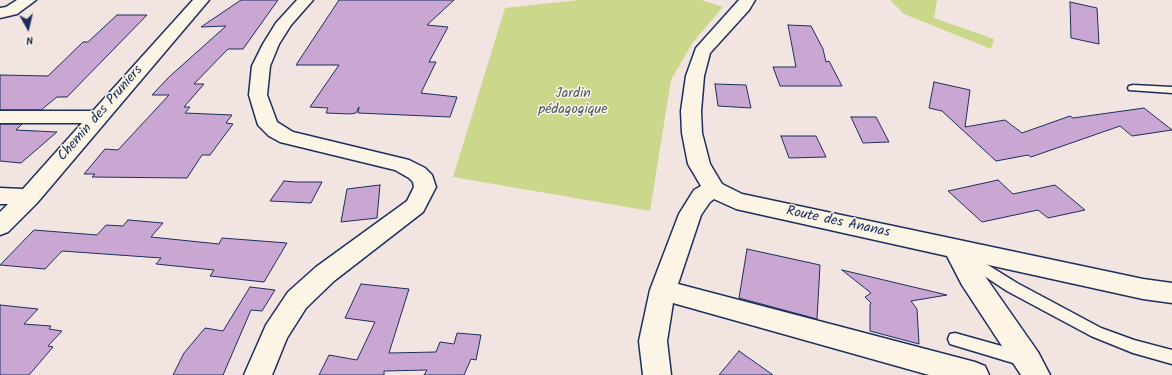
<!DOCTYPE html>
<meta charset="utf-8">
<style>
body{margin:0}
#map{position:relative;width:1172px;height:375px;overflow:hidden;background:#f2e5e1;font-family:Kalam,sans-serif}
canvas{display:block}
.north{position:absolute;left:8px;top:8px;width:40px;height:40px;-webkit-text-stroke:3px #fcf5e5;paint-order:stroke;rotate:172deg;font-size:11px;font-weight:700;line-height:16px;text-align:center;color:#1b2f5e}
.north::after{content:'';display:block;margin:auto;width:14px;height:18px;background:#1b2f5e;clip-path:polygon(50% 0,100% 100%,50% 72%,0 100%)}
</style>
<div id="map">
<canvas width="1172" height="375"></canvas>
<div class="north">N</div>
</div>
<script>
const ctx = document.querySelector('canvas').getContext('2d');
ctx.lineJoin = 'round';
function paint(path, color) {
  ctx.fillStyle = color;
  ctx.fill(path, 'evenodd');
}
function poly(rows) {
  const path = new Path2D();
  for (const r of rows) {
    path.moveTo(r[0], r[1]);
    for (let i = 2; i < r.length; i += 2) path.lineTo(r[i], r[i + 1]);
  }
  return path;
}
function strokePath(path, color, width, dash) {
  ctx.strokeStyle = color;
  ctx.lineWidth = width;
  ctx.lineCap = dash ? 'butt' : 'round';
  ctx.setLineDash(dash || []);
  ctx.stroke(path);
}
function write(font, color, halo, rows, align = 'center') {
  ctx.font = font + ' Kalam,sans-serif';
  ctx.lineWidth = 3;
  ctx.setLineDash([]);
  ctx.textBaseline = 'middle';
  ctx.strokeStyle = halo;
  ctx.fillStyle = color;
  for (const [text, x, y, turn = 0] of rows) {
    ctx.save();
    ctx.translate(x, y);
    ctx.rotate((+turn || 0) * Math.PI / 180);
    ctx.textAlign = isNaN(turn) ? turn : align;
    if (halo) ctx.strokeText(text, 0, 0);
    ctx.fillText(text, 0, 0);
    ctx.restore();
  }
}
const green = poly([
 [579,0,701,0,723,7,693,42,671,80,650,211,453,177,505,8],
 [890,0,937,0,934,18,994,39,991,49,904,14]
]);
const building = poly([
 [241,0,278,0,243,49,228,49,194,84,204,84,184,107,190,107,185,113,232,115,226,123,233,124,210,155,202,155,187,178,92,177,95,174,84,174,105,149,118,150,169,95,152,95,169,77,226,26,201,27,241,0],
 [339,0,454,0,427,25,448,27,429,62,436,62,421,93,457,97,450,117,358,113,359,107,356,113,350,114,326,113,328,108,310,107,339,65,296,65,339,0],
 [1070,2,1097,8,1099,44,1071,38,1070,2],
 [117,15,147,15,67,97,57,97,41,110,0,110,0,75,48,76,83,42,88,42,117,15],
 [788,25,811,26,823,49,826,62,829,61,842,86,780,86,773,67,796,67,788,25],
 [934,82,970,90,965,127,1005,120,1022,133,1070,116,1073,118,1144,108,1172,130,1132,136,1120,126,1031,157,1028,155,996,161,942,111,929,108,934,82],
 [715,84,746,85,751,108,718,106,715,84],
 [851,117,876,117,889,142,863,143,851,117],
 [0,124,22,124,16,130,57,132,21,163,0,161,0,124],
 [781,136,816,136,826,157,789,158,781,136],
 [998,180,1013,194,1055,185,1085,210,1048,218,1038,210,982,222,948,191,998,180],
 [284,181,296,182,322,182,311,203,270,201,284,181],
 [380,185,377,218,341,222,347,189,380,185],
 [128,220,163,223,151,237,219,244,222,238,287,243,264,282,210,276,214,270,156,264,161,258,62,251,45,269,0,265,34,230,97,235,106,225,123,226,128,220],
 [747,249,820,265,817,319,739,298,747,249],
 [842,270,947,295,911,301,917,309,919,344,870,331,870,305,871,303,865,297,871,293,842,270],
 [361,284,409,289,389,353,436,352,440,342,454,344,457,333,481,335,476,360,471,359,464,375,424,375,427,370,384,371,384,375,319,375,329,355,357,360,375,322,345,318,361,284],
 [250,287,275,290,262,311,251,310,223,375,173,375,184,353,205,328,223,331,250,287],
 [0,305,38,309,24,324,51,326,49,329,62,331,48,346,53,347,29,375,0,375,0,305],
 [739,351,773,375,719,375,739,351]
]);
const lane = poly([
 [1133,85,1172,87,1172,93,1129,90,1128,88,1129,86,1133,85],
 [962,249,1017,283,1101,328,1134,340,1172,350,1172,364,1133,353,1091,336,1007,291,957,258,955,254,957,250,962,249],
 [955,333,1023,352,1028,354,1031,359,1028,364,1023,366,950,344,948,339,950,334,955,333]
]);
const street = poly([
 [17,0,36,0,17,14,0,18,0,8,6,7,17,0],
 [193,0,209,0,37,203,8,232,0,235,0,212,8,204,0,204,0,188,23,189,82,123,0,123,0,111,93,111,193,0],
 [297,0,313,0,291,25,279,44,270,66,267,95,277,122,293,132,409,160,425,168,432,175,436,187,423,212,334,281,306,308,287,338,272,375,244,375,266,325,288,292,316,267,407,201,414,187,413,182,409,178,395,170,280,142,269,136,258,125,249,95,252,66,263,44,276,23,297,0],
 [739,0,755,0,749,10,710,53,704,76,701,111,702,133,710,164,722,184,742,194,1143,279,1172,283,1172,303,1143,299,975,262,1038,352,1050,375,1021,375,962,285,947,256,736,209,714,199,710,202,701,215,678,284,975,362,985,366,989,375,929,375,673,303,667,341,671,375,643,375,639,341,650,290,679,214,694,190,701,186,688,164,682,133,681,111,686,76,696,48,739,0]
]);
const parkNames = [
 ["Jardin",573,95],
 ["pédagogique",573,111]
];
const streetNames = [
 ["Chemin des Pruniers",101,114,-49],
 ["Route des Ananas",838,223,12]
];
paint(green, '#cbd78a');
paint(building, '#c9a7d2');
strokePath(building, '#1b2f5e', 1);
strokePath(lane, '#1b2f5e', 3);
strokePath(street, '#1b2f5e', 3);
paint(lane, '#fcf5e5');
paint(street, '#fcf5e5');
write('14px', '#475969', '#fcf5e5', parkNames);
write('14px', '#1b2f5e', '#fcf5e5', streetNames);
</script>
